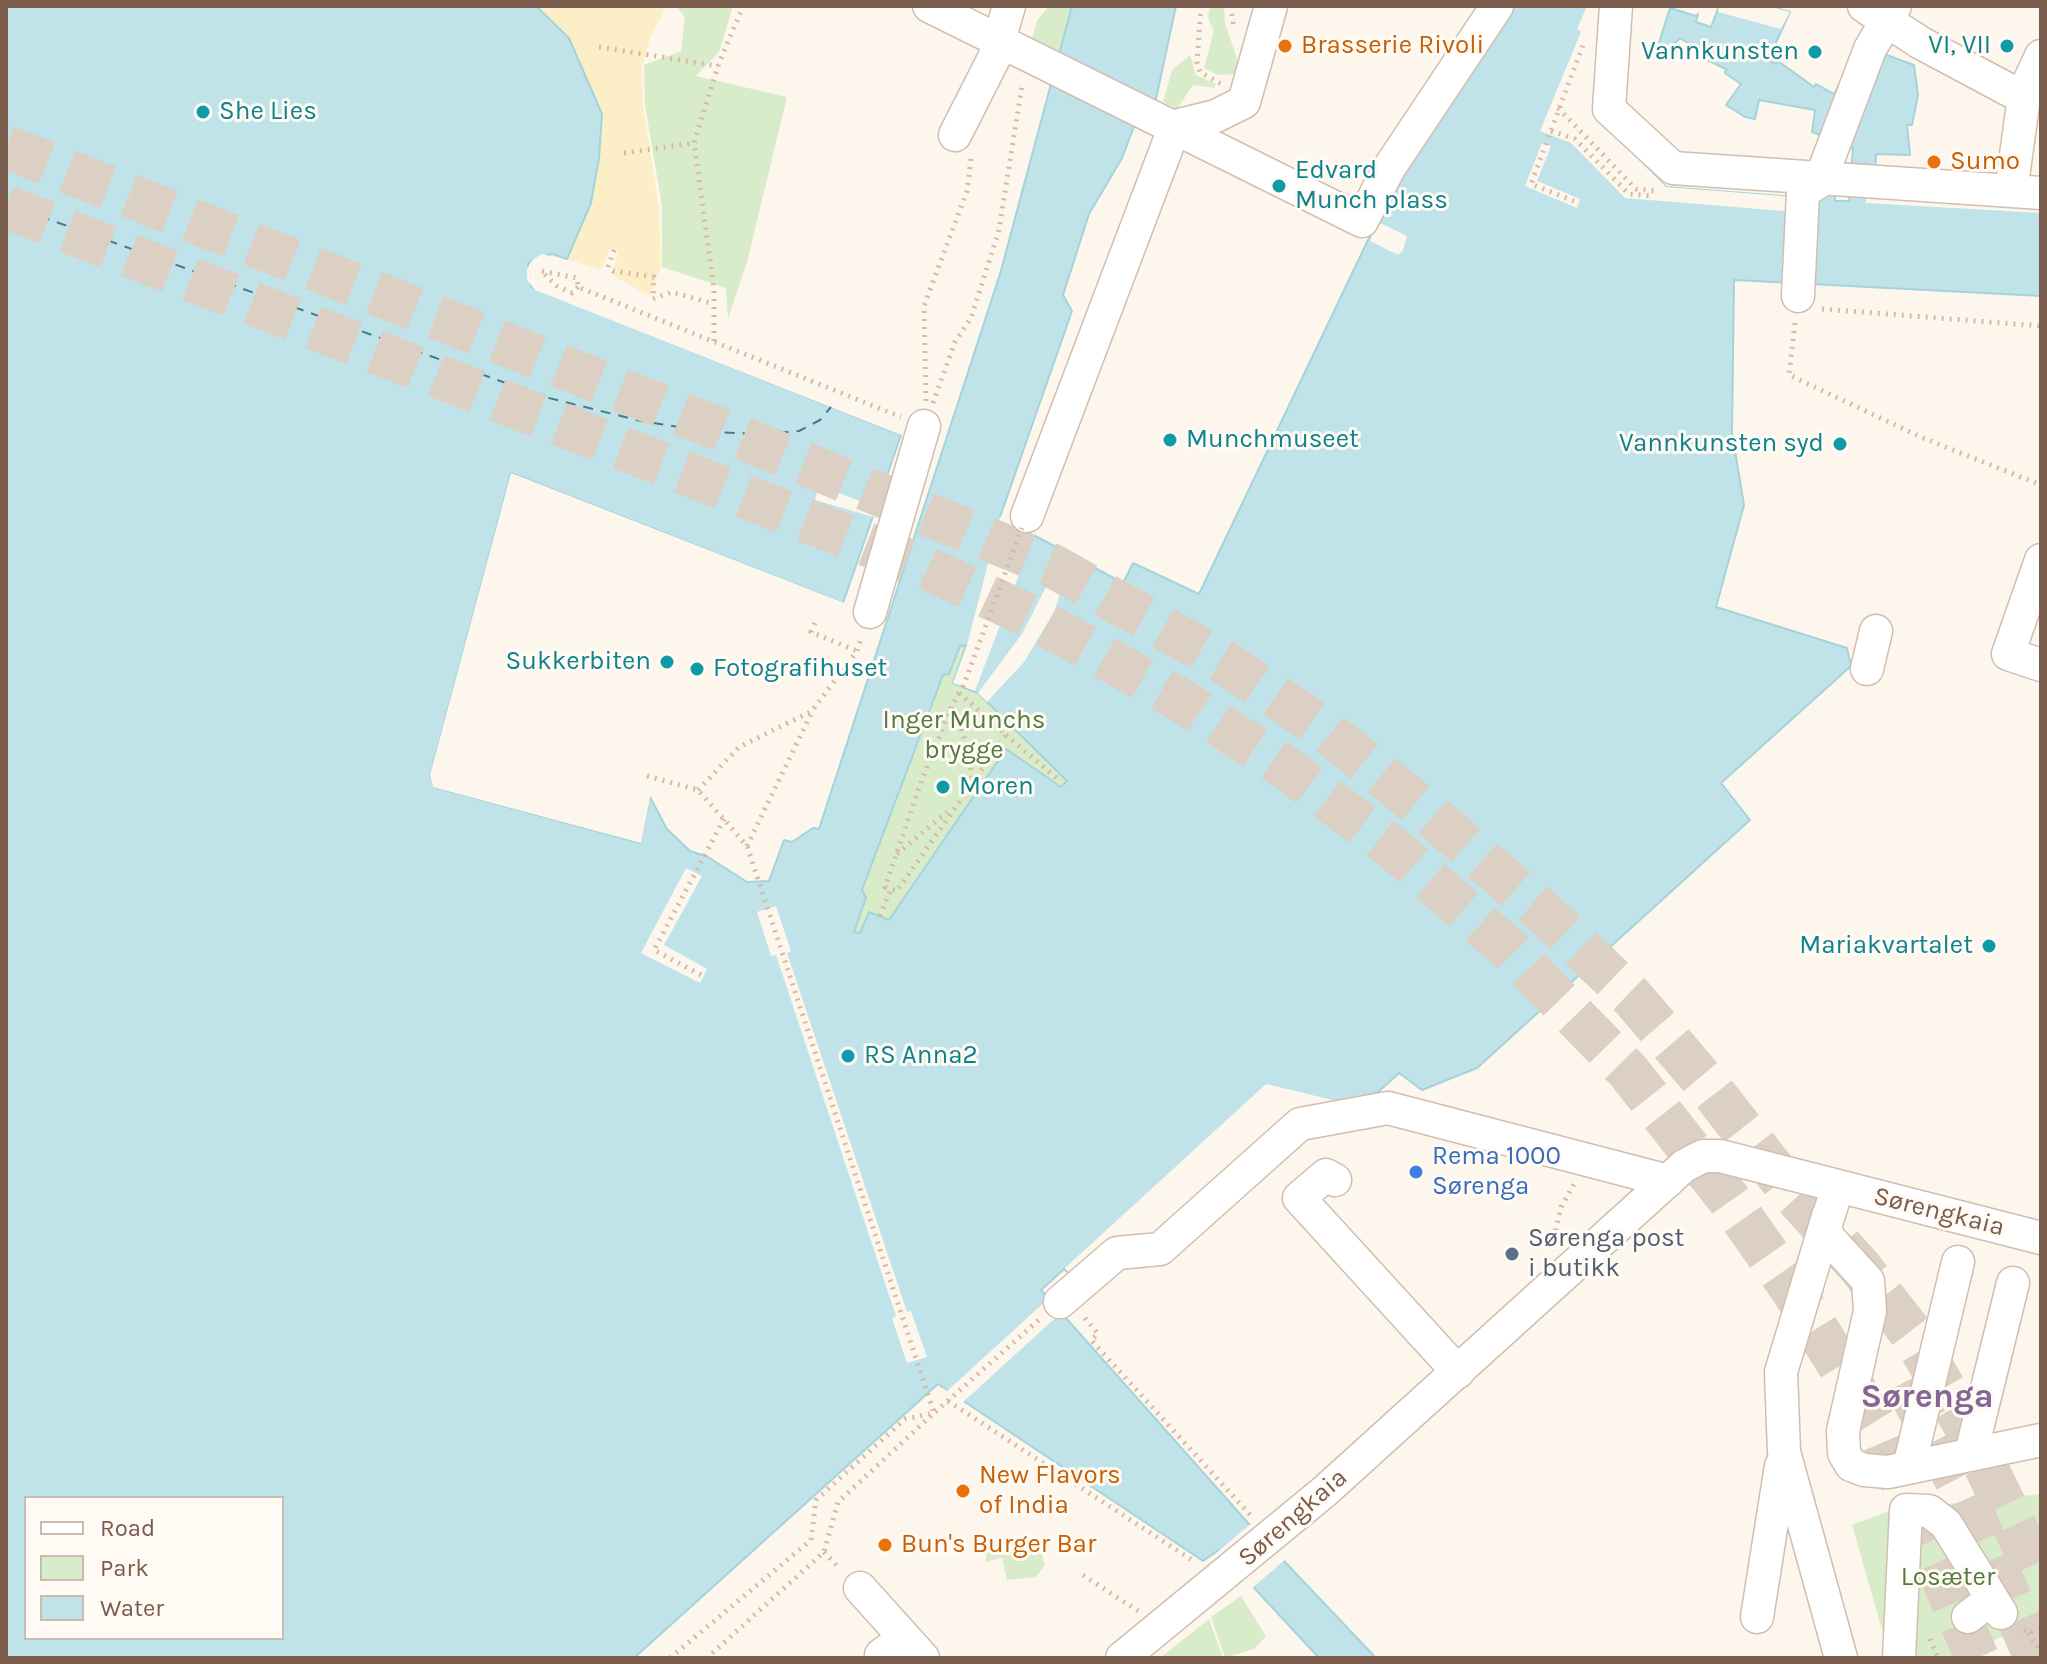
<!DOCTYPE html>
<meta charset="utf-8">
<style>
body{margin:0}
#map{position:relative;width:2047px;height:1664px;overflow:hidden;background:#fdf6ec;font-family:Karla,sans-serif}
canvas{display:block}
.frame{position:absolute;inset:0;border:8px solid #7a5c4d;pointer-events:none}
.legend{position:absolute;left:24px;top:1496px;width:260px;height:144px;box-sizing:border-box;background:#fffaf3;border:2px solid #cabbb1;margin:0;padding:10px 14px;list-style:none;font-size:24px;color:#7a5c4d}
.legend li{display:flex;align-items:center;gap:16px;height:40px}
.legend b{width:40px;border:2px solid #cabbb1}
</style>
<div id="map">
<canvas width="2047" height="1664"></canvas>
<div class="frame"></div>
<ul class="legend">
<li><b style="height:10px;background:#fff"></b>Road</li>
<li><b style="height:22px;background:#d8ecc9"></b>Park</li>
<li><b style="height:22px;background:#bfe3e8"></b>Water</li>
</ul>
</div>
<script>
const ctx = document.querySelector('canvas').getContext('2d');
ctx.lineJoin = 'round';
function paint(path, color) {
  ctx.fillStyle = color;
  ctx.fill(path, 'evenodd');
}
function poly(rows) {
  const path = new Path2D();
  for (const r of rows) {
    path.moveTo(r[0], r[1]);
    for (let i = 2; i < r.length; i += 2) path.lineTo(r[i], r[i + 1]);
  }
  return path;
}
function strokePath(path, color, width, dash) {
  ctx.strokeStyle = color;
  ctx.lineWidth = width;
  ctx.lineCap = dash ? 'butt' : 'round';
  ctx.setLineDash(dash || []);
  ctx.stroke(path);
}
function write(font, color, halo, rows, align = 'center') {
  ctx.font = font + ' Karla,sans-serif';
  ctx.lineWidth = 6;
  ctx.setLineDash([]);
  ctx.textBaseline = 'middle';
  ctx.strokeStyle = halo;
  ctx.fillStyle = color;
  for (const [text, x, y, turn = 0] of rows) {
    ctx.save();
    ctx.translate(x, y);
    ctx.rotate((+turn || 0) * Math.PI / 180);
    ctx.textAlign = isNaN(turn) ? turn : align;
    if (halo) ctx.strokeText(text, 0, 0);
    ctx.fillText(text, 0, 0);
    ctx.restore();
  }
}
const green = poly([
 [676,6,733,6,719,52,696,76,787,97,747,262,728,318,726,288,662,267,662,206,645,105,644,65,681,51,685,17],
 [1049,6,1072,6,1060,52,1032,39,1037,20],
 [1210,6,1224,6,1225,24,1241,69,1237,74,1218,75,1204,68,1214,31,1208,18],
 [1190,55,1196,75,1216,84,1214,88,1193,85,1177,109,1163,102,1172,70],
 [967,645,975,691,1067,780,1062,787,1006,749,889,920,860,934,853,932,866,898,862,891,943,675,949,674,960,646],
 [2041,1494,2041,1621,1950,1658,1890,1658,1852,1525,1891,1510],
 [1012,1541,1031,1545,1042,1555,1045,1565,1036,1577,1007,1580,1002,1558,986,1562,986,1555,992,1545],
 [1241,1596,1266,1636,1254,1649,1225,1658,1211,1617],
 [1209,1619,1223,1658,1160,1658]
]);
const sand = poly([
 [536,6,667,6,651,36,642,66,643,105,659,208,661,267,649,296,612,275,618,252,610,249,601,270,567,259,591,203,580,58,569,38]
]);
const water = poly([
 [6,6,536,6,569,38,602,114,599,158,591,203,567,259,552,254,533,259,528,264,531,287,901,435,843,603,511,473,430,776,434,787,640,843,650,797,667,829,690,851,708,857,747,882,769,881,784,840,792,842,813,828,819,829,1000,274,1072,6,1176,6,1156,99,1135,124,1122,158,1089,214,1063,295,1072,311,1000,517,1123,583,1133,563,1199,594,1400,173,1504,6,1608,6,1597,118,1666,187,1808,198,1809,193,1835,194,1835,201,1849,201,1853,148,1812,132,1815,110,1759,100,1755,119,1745,117,1726,105,1741,84,1725,73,1726,69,1705,59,1706,55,1680,38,1665,54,1657,49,1670,8,1696,16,1698,14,1696,22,1711,27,1719,6,1768,6,1790,12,1768,60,1776,64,1778,61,1814,87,1816,84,1834,94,1862,46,1914,65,1918,95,1912,125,1907,125,1910,155,1876,154,1875,175,2041,200,2041,296,1734,280,1732,433,1744,505,1716,607,1847,648,1851,666,1721,783,1750,820,1477,1068,1422,1090,1399,1073,1365,1104,1347,1112,1304,1106,1157,1239,1071,1275,1064,1269,1041,1290,1249,1524,1376,1658,1319,1658,1219,1550,1203,1561,938,1384,634,1658,6,1658,6,6],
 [966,645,953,683,978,693,1067,781,1061,787,1006,749,889,920,869,912,860,933,854,932,866,898,862,890,943,675,949,674,960,646,966,645],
 [26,1498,282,1498,282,1638,26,1638,26,1498]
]);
const pier = poly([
 [1587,6,1608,6,1597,118,1666,187,1809,198,1808,213,1625,198,1571,143,1540,131,1581,32,1577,29],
 [1719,6,1768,6,1790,12,1781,29,1718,12],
 [1542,143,1551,146,1537,181,1580,199,1577,208,1525,186],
 [1866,194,2041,200,2041,213,1866,203],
 [1378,222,1407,236,1403,250,1398,255,1370,241],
 [542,254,570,261,547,257,535,262,530,276,537,287,902,431,901,435,535,290,527,280,527,269,533,259],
 [511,473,847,604,842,607,514,478,434,775,437,784,637,838,646,796,651,793,641,843,433,787,430,775],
 [819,486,863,502,861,507,874,512,873,517,815,500],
 [1006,515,1036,530,975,691,953,683,967,645,1000,517],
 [1058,549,1073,556,1054,612,1024,662,987,702,978,693,1022,634,1047,585],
 [686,868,702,876,664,945,707,969,700,983,641,953],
 [776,906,791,951,787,953,907,1312,911,1311,927,1357,907,1363,892,1318,896,1316,776,955,771,956,757,912],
 [1266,1084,1353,1105,1347,1112,1304,1106,1157,1239,1071,1275,1065,1268],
 [1050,1297,1063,1311,961,1404,945,1393],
 [1253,1522,1287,1558,1251,1589,1218,1555,1214,1555]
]);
const ferry = poly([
 [6,204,545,397,641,421,710,432,764,434,799,431,820,420,831,407]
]);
const highwayTunnel = poly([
 [6,147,722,430,1051,565,1224,662,1320,726,1426,811,1545,914,1631,996,1709,1087,1788,1188,1859,1266,1915,1338,1969,1432,2041,1581],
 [6,207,922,566,1034,618,1184,702,1286,768,1394,849,1510,950,1628,1071,1728,1198,1792,1289,1880,1431,1977,1658],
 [1905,1382,1964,1494,2036,1658]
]);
const path = poly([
 [1201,6,1197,62,1200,72,1221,84],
 [1231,6,1234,29],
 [599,47,718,66],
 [1558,108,1636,189,1655,191],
 [1551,131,1575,139,1629,194,1654,196],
 [624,153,694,143],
 [1574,201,1531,184,1583,45],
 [614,250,608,267,613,271,654,277,653,299,672,292,714,304],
 [578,287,572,293,557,286,541,271,577,278,578,287,901,417],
 [1822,309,2041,326],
 [1795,323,1789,375,1923,438,2041,485],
 [714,341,714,289,694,143,718,66,743,6],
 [926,401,924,306,967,191,971,159],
 [933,403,955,342,971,318,999,230,1022,85],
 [815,623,811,632,857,651],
 [959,693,1006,735,897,891,885,887,920,785,951,708,959,693,963,687],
 [951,708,958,716,968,752,973,783],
 [1006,735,1060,781],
 [647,776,698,790,747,846,934,1413,838,1502,824,1552,707,1658],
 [698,790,739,747,812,711,857,651,862,636],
 [747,846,812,712],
 [897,854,947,812],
 [880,916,891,889],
 [701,975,654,950,724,819],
 [1552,1246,1561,1207,1574,1184],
 [1085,1318,1098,1334,1091,1340,1253,1518],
 [948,1401,1195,1562],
 [824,1552,840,1569],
 [1083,1575,1138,1611],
 [2024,1630,2028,1633,2041,1629],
 [2028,1633,2041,1652],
 [1930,1639,1938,1658],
 [670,1658,811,1540,816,1500,905,1419,934,1413,1041,1318]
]);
const minor = poly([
 [929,6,1362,221,1389,168,1497,6],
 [1616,6,1609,109,1673,168,2041,193],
 [1864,6,1921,43,2022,97,2041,56],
 [1175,126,1216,116,1244,102,1271,6],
 [955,135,994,58,1009,6],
 [2011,191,2025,90],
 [1798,296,1803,192,1820,181,1870,49,1895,6],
 [1027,516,1175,126],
 [2041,560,2008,654,2041,665],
 [870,612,924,426],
 [1867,669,1876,631],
 [1335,1180,1326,1175,1299,1198,1458,1372],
 [1834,1185,2041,1238],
 [1838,1186,1826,1224,1827,1236,1868,1281,1870,1311,1843,1431,1844,1453,1851,1465,1864,1470,1888,1472,2041,1440],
 [1828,1216,1781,1372,1784,1452,1841,1658],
 [1060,1302,1117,1253,1160,1249,1300,1124,1388,1108,1668,1181],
 [1971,1453,2013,1283],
 [1909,1467,1958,1262],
 [860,1588,923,1658],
 [1757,1617,1781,1466],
 [1968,1617,1992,1599],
 [881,1655,904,1638],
 [1122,1658,1325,1491,1684,1166,1703,1156,1720,1156,1838,1186],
 [1899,1658,1906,1510,1929,1511,1946,1524,2001,1613]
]);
const pathBridge = poly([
 [963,687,1022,528]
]);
const markers = [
 [1285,46,8,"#e8710a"],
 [2007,46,8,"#0f9aa8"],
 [1815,52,8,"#0f9aa8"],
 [203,112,8,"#0f9aa8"],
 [1934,162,8,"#e8710a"],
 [1279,186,8,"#0f9aa8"],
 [1170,440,8,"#0f9aa8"],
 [1840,444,8,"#0f9aa8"],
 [667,662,8,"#0f9aa8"],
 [697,669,8,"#0f9aa8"],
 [943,787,8,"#0f9aa8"],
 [1989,946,8,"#0f9aa8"],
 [848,1056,8,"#0f9aa8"],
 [1416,1172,8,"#3f7fe0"],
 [1512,1254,8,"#5c6f8a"],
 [963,1491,8,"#e8710a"],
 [885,1545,8,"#e8710a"]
];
const foodNames = [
 ["Brasserie Rivoli",1301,46],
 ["Sumo",1950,162],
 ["New Flavors",979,1476],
 ["of India",979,1506],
 ["Bun's Burger Bar",901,1545]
];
const cultureNames = [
 ["VI, VII",1991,46,"right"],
 ["Vannkunsten",1799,52,"right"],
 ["She Lies",219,112],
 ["Edvard",1295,171],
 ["Munch plass",1295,201],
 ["Munchmuseet",1186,440],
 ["Vannkunsten syd",1824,444,"right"],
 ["Sukkerbiten",651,662,"right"],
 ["Fotografihuset",713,669],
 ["Moren",959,787],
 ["Mariakvartalet",1973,946,"right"],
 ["RS Anna2",864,1056]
];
const parkNames = [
 ["Inger Munchs",964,721],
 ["brygge",964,751],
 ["Losæter",1948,1578]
];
const shopNames = [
 ["Rema 1000",1432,1157],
 ["Sørenga",1432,1187]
];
const streetNames = [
 ["Sørengkaia",1939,1212,14],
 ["Sørengkaia",1293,1518,-41]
];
const serviceNames = [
 ["Sørenga post",1528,1239],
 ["i butikk",1528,1269]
];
const districtNames = [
 ["Sørenga",1927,1397]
];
paint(green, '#d8ecc9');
paint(sand, '#fcefc7');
paint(water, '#bfe3e8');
strokePath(water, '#a5d3da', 2);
paint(pier, '#fdf6ec');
strokePath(ferry, '#437c86', 2, [10, 8]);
strokePath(highwayTunnel, '#dcd0c4', 44, [44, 22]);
strokePath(minor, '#d1beb0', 35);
strokePath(path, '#d9b8a5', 5, [2, 6]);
strokePath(minor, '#fff', 32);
strokePath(pathBridge, '#d9b8a5', 5, [2, 6]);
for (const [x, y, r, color] of markers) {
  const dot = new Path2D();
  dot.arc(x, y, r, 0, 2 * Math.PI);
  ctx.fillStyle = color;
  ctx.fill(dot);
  strokePath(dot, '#fffaf3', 3);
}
write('26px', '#c56008', '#fffaf3', foodNames, 'left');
write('26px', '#0d838f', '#fffaf3', cultureNames, 'left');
write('26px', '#537a41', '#fffaf3', parkNames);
write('26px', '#366cbe', '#fffaf3', shopNames, 'left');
write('26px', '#7a5c4d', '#fffaf3', streetNames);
write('26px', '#4e5e75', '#fffaf3', serviceNames, 'left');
write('bold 34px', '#846695', '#fffaf3', districtNames);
</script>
